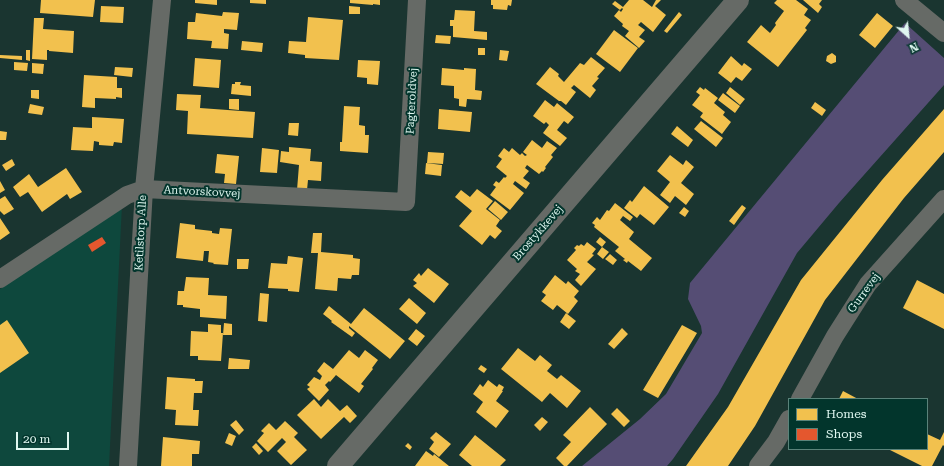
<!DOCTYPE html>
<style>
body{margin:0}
#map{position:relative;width:944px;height:466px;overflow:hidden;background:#1a3530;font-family:"Roboto Serif",serif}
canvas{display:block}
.legend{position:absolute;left:788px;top:398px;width:140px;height:52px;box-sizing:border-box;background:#02352c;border:1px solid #5a837a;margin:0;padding:5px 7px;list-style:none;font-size:12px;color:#dff7f0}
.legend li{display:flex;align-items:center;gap:8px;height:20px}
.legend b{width:20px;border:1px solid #5a837a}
.north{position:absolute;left:888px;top:16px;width:40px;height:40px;-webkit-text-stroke:3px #02352c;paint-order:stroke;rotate:153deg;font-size:11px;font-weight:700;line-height:16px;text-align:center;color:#dff7f0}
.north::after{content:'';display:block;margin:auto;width:14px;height:18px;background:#dff7f0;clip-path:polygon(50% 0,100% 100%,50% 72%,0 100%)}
.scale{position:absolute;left:16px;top:432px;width:53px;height:18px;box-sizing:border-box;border:2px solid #dff7f0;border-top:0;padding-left:5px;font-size:12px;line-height:14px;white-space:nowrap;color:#dff7f0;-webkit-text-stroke:3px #02352c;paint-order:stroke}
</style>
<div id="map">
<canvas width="944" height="466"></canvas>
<ul class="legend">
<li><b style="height:11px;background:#f2c14e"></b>Homes</li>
<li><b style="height:11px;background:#e4572e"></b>Shops</li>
</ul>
<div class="north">N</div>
<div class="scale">20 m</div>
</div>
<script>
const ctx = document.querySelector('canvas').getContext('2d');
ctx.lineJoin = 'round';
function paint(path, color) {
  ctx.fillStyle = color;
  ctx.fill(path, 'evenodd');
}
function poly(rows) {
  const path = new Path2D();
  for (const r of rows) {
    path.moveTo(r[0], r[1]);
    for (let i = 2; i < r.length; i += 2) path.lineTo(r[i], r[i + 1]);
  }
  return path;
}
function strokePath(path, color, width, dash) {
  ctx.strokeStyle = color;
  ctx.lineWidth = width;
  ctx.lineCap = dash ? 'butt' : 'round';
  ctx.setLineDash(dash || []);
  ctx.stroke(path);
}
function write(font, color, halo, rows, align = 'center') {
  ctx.font = font + ' "Roboto Serif",serif';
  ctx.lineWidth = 4;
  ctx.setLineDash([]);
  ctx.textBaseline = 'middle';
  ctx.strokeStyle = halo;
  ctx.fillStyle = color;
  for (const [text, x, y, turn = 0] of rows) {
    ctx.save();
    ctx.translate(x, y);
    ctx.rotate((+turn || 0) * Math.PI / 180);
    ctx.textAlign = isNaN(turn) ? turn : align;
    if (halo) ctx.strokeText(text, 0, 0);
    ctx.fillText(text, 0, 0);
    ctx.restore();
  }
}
const built = poly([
 [122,205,109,466,0,466,0,289]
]);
const green = poly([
 [905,23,944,58,944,85,839,203,797,253,718,394,673,459,667,466,582,466,640,419,666,394,702,333,701,326,688,299,690,283]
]);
const homes = poly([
 [41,0,95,0,93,17,40,13],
 [195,0,217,0,217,5,195,3],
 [250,0,266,0,266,4,250,3],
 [350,0,380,0,380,5,373,4,373,5,350,3],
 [491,0,512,0,511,6,508,5,507,10,493,9,493,5,491,5],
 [629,0,643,0,652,7,656,0,661,0,655,6,666,15,653,32,641,22,638,25,645,30,639,37,645,41,639,48,625,36,629,31,622,26,623,24,614,16,619,10,621,12,623,9,622,8,620,10,612,4,615,1,623,7],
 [777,0,796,0,808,9,804,15,811,20,805,28,807,30,778,67,747,42,761,25,770,33,776,25,775,23,784,11,774,3],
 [803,0,822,0,819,4,822,7,818,13],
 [101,6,124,7,123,23,100,22],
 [349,6,360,7,360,14,349,14],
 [455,10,475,11,474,31,487,32,487,40,453,37,453,26,450,26,450,20,454,20],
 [223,12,239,13,237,30,224,29,224,33,229,34,228,49,211,48,212,41,187,39,188,22,195,22,196,13,222,16],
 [679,12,682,15,667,33,664,31],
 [877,13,893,26,875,48,859,35],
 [308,17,343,20,339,60,305,58,305,55,288,53,289,41,306,42],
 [34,18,44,18,43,29,74,31,73,53,49,51,49,50,47,50,47,60,32,59],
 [614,30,638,48,620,72,596,54],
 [436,35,451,36,450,44,435,43],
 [242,41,263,43,262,52,241,50],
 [478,48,485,48,485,55,478,55],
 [26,50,30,50,30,61,26,60],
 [500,50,509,51,507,61,499,60],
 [832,53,836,56,836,62,831,64,826,61,827,56],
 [0,55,22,56,22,60,0,58],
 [731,56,742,66,744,63,752,69,742,81,736,77,731,83,718,73],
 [591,57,605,68,597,77,599,78,592,86,596,90,590,98,574,85,571,88,576,92,566,105,561,101,559,101,536,84,550,67,559,74,558,76,564,82,580,63,584,65],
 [195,58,221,60,219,88,193,86],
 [358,60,380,61,378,85,367,84,367,78,357,77],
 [14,62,28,63,27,71,14,70],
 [32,63,44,64,43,74,32,73],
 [115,67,133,68,132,77,114,75],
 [442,68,464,70,464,68,476,69,475,90,482,91,481,100,467,99,466,107,459,106,459,99,454,98,454,86,441,85],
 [84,75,117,77,117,88,122,88,122,98,116,97,116,99,95,98,95,108,82,107],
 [235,82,241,82,240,85,251,86,251,96,231,94,232,84,235,84],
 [700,87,704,90,705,88,718,98,714,103,725,112,723,115,731,122,722,134,700,117,703,113,692,105,700,95,696,92],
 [730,87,745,99,740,105,726,93],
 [31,90,39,90,39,99,31,98],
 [723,93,740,106,735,113,718,100],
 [177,94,201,95,200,108,255,112,253,138,187,134,188,111,176,110],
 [229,99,239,99,239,110,229,109],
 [545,100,554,107,557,103,574,117,568,124,564,121,557,130,567,138,560,146,543,133,549,125,546,122,544,124,533,116],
 [815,102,826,110,822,116,811,108],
 [30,104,44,107,42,115,28,113],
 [344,106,360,107,359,125,365,126,365,135,369,135,368,153,340,151,340,142,342,142],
 [439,109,472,112,470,132,438,129],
 [944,109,944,152,904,198,825,300,755,426,728,466,686,466,728,407,801,280,882,180],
 [92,117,124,119,122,143,114,142,113,146,99,145,99,142,94,141,93,151,71,150,73,127,92,128],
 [701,121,723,138,716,147,694,129],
 [289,123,299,123,298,136,288,135],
 [677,126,693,140,688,147,671,134],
 [0,131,7,132,6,140,0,140],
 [532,140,542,148,547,141,557,148,551,155,553,157,545,167,546,168,543,172,542,171,539,174,527,165,525,168,529,171,523,178,530,183,526,189,515,181,513,184,524,193,510,210,490,195,496,187,493,185,496,181,499,183,504,177,505,178,507,176,496,167,502,159,498,156,504,148,509,152,512,148,520,155,522,153,525,156,527,155,523,152],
 [289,147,311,149,310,161,322,162,321,181,308,180,307,190,297,190,299,165,280,162,281,151,289,152],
 [262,148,279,150,277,173,260,172],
 [428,152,444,153,443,164,427,163],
 [217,154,239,156,236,184,224,183,225,174,215,173],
 [670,155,683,165,686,160,694,167,681,183,694,194,686,205,675,196,670,203,660,195,670,182,657,171],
 [12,159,15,165,6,171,2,165],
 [426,163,442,165,441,176,425,174],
 [66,168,82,192,70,199,67,194,42,212,28,192,20,197,13,187,29,174,38,187],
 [0,181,5,190,0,193],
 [644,186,669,207,654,225,640,214,637,218,624,208,630,200,632,202],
 [477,189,493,201,486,209,500,220,496,226,502,231,495,239,490,235,482,245,459,226,472,211,455,197,461,190,470,197],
 [5,196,14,209,4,215,0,211,0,199],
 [495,201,508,212,501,220,488,209],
 [615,203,633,217,630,221,623,216,620,220,634,232,629,239,652,258,641,271,628,261,627,263,623,260,625,259,615,251,619,247,594,227,595,225,592,223,597,217,600,220,607,210,609,211],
 [742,205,746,208,734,225,729,221],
 [684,207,689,211,685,217,679,213],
 [0,218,10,233,0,240],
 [180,223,195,225,195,229,212,231,212,233,219,234,220,228,232,229,228,265,213,264,214,263,208,262,209,251,204,251,203,261,176,258],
 [313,233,322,233,321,252,353,255,353,258,360,259,359,275,352,275,351,279,338,278,337,291,315,289,318,253,311,253],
 [600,237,606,242,602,247,609,252,603,259,597,254,602,247,596,242],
 [587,242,596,249,592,254,594,255,587,262,596,269,581,286,575,280,580,274,575,271,577,269,567,260,576,250,574,248,577,245,579,246,581,244,584,246],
 [610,254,617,260,613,265,605,259],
 [288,256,303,258,299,292,288,291,288,289,268,288,271,263,287,264],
 [237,259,249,259,248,269,237,269],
 [428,268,449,284,434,303,413,286,417,283,413,280,419,273,421,276],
 [555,275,566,284,568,281,579,291,574,297,578,301,568,314,557,305,553,310,541,301,546,295,542,292],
 [186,277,209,278,208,295,227,296,226,319,200,317,200,309,183,307,183,305,177,305,178,291,184,291],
 [917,280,944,294,944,329,903,308],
 [260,293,269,294,267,322,258,321],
 [409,298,426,313,417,324,399,309],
 [329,306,351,324,364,308,405,341,390,359,349,326,349,328,355,333,352,337,331,322,332,321,323,314],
 [566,313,576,321,569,329,560,322],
 [7,320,29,353,0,373,0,325],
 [224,323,232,324,232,335,223,335],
 [208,324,221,325,221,333,223,333,221,361,198,360,198,356,190,356,191,331,208,332],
 [682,325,697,333,658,398,643,390],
 [622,328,628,334,614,349,608,344],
 [416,329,425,336,417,346,408,339],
 [518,348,535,361,540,355,552,365,547,371,557,379,561,375,581,391,567,408,550,393,542,402,501,369],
 [349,350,359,358,365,350,378,360,372,368,373,369,361,384,364,386,359,393,336,375,330,382,329,381,325,385,329,390,319,401,307,389,310,387,307,385,314,377,320,380,322,376,317,371,324,362,333,369],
 [229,358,250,360,249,369,228,369],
 [481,365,487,369,484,373,478,369],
 [167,377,195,379,195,381,203,381,202,393,194,393,193,410,199,410,198,426,175,425,176,410,165,409],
 [488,380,497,387,499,384,504,387,502,391,503,391,496,401,509,411,496,428,476,412,483,402,473,394,480,384,483,387],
 [843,391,858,399,839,399],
 [314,399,321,407,328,399,340,411,347,405,357,416,350,423,344,417,321,439,297,415],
 [590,407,607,424,567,466,564,466,556,458,571,442,563,435],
 [617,408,630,421,624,427,611,414],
 [542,417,548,422,540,431,534,425],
 [236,420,244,430,239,435,230,425],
 [285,421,298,433,294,437,307,450,291,465,277,451,286,442,282,438,268,452,257,441,264,433,261,431,269,423,276,430],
 [436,432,451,444,439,457,429,449,434,442,430,438],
 [944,432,944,446,943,445,932,466,922,466,888,449,927,449,927,434,940,440],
 [229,433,236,436,232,446,225,443],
 [475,435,506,460,500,466,472,466,459,455],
 [163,437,200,441,199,454,192,454,192,466,161,466],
 [256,443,263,451,259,455,252,447],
 [408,443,412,447,410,450,405,446],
 [426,451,433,456,434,454,449,466,415,466]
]);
const shops = poly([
 [102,237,106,243,92,252,88,245]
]);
const minor = poly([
 [904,0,944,33],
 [0,279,127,195,144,189,406,202,417,0],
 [800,399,835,336,868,284,944,199],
 [128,466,144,189,162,0],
 [758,466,776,442,789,419]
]);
const tertiary = poly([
 [338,466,738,0]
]);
const streetNames = [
 ["Pagteroldvej",412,101,-87],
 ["Antvorskovvej",202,192,3],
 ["Ketilstorp Alle",141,233,-87],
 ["Brostykkevej",538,233,-49],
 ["Gurrevej",864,293,-54]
];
paint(built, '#0e483d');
paint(green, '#554d74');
paint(homes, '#f2c14e');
paint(shops, '#e4572e');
strokePath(minor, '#666a66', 18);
strokePath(tertiary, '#666a66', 22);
write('11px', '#dff7f0', '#02352c', streetNames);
</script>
